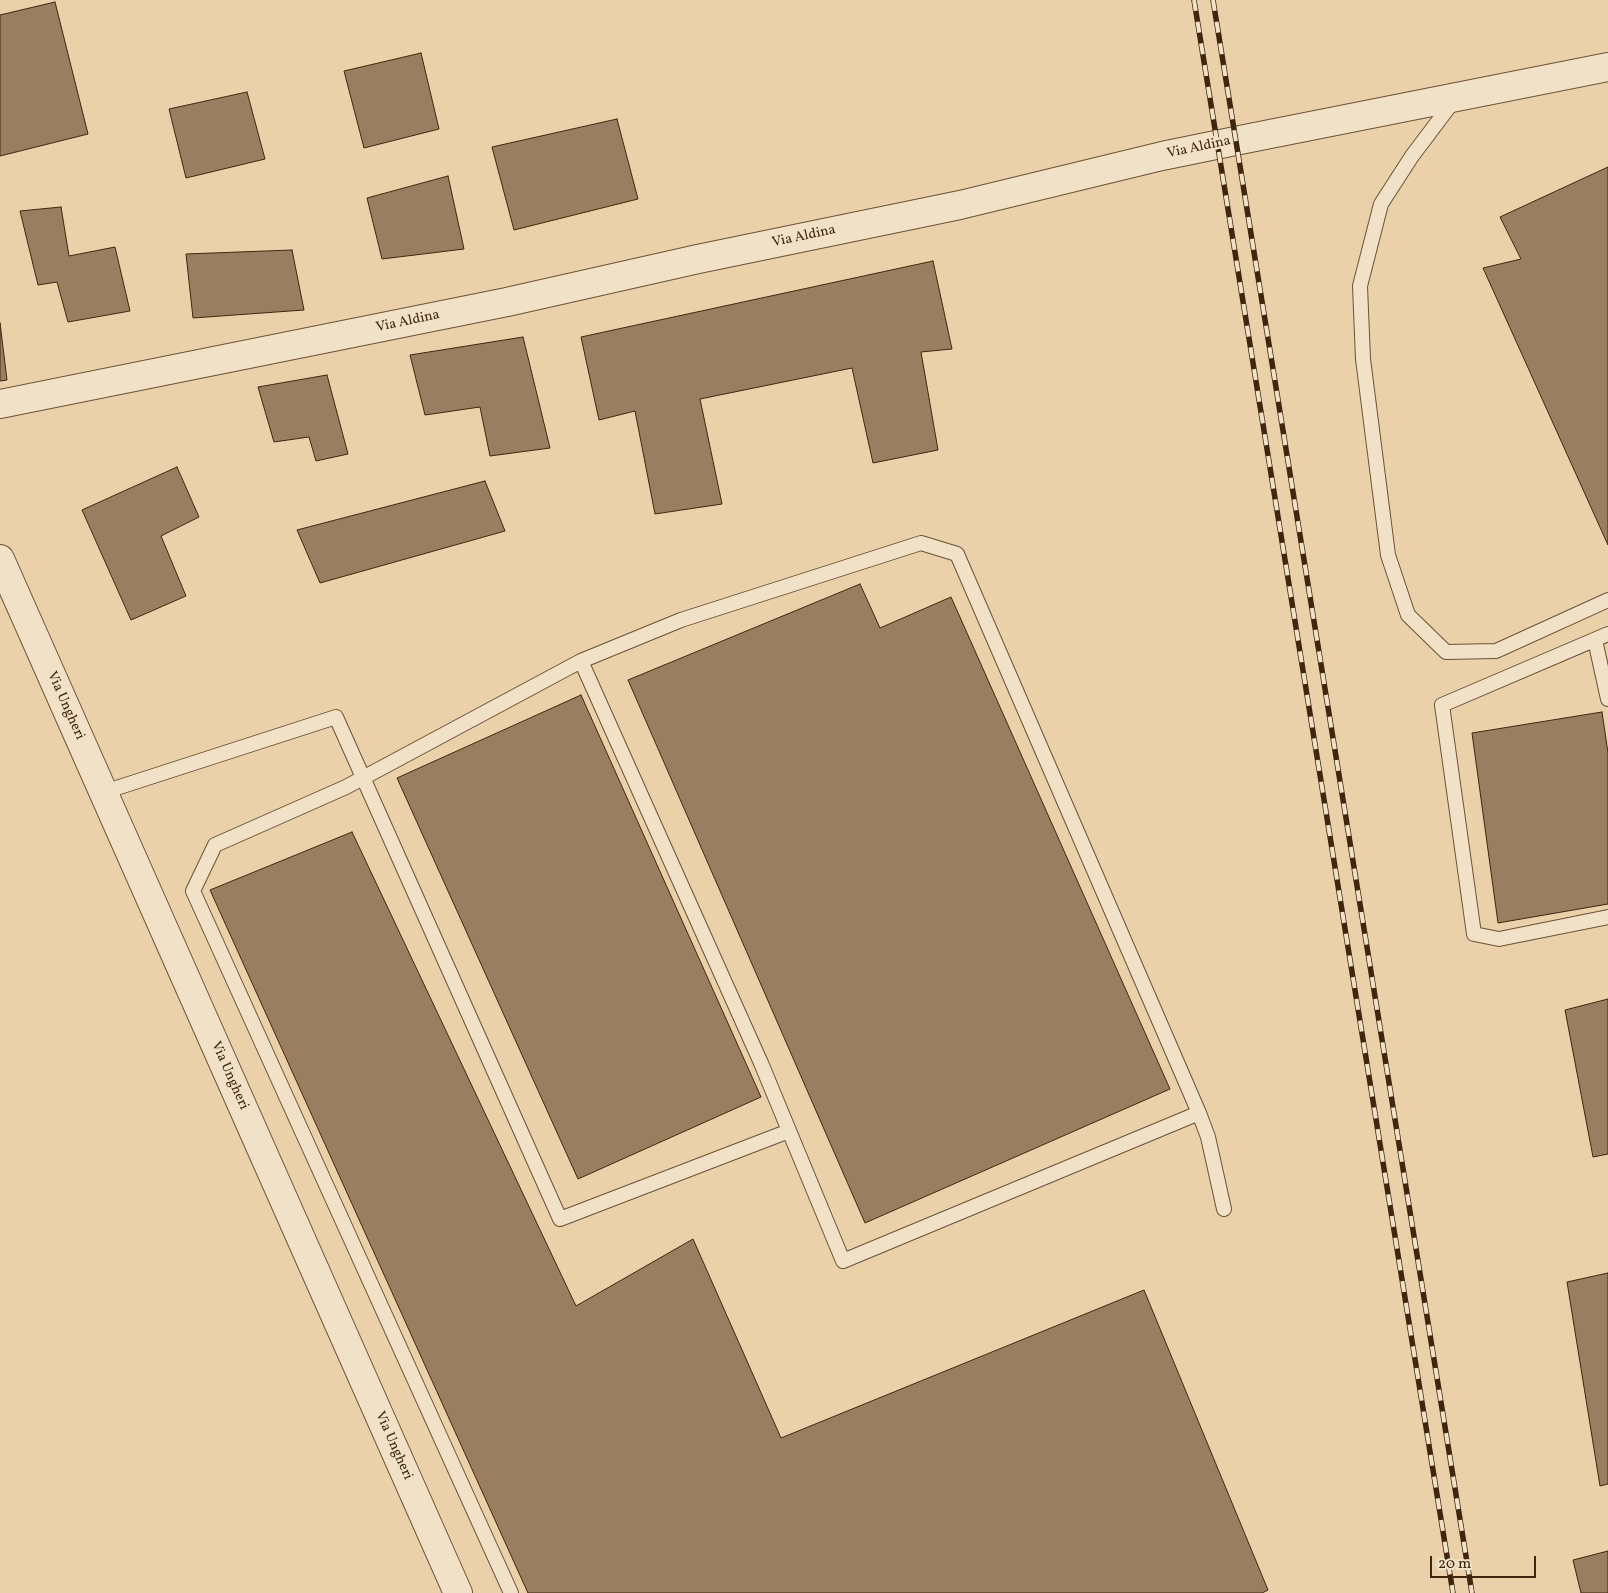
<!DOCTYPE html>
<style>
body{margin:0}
#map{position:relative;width:1608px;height:1593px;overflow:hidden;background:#ead1a9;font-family:Vollkorn,serif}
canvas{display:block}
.scale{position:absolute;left:1430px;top:1556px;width:106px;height:22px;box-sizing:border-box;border:2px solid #41260f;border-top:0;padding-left:6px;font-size:15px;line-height:18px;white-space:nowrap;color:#41260f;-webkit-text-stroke:4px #f1e1c7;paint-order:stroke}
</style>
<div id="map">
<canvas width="1608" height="1593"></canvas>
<div class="scale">20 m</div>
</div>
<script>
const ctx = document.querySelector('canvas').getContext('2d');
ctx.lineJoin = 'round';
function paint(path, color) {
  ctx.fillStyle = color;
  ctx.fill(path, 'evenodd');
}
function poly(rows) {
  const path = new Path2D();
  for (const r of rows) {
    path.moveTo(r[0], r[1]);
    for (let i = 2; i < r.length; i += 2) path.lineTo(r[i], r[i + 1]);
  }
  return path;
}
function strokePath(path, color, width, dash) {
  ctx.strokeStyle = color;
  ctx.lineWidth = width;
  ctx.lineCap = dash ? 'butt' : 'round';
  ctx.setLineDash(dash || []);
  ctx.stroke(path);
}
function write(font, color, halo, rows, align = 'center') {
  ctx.font = font + ' Vollkorn,serif';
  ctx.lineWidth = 5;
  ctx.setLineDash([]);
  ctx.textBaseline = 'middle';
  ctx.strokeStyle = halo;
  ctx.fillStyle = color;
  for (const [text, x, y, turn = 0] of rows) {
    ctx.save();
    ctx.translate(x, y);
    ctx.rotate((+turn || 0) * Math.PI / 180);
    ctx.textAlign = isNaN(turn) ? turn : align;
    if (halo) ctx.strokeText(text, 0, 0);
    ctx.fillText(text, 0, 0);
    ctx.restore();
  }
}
const building = poly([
 [55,2,88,134,0,156,0,15,55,2],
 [421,53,439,129,364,148,344,71,421,53],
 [247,92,265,159,186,178,169,109,247,92],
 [617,119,638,199,514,230,492,147,617,119],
 [1608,167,1608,545,1483,268,1521,259,1500,217,1608,167],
 [448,176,464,249,382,259,367,198,448,176],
 [61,207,69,256,115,247,130,311,68,322,57,282,38,285,20,211,61,207],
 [292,250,304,310,193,318,186,254,292,250],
 [933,261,952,349,921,352,938,450,873,463,852,368,700,399,722,504,655,514,635,411,599,420,581,337,933,261],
 [0,323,7,380,0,381,0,323],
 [523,337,550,448,490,456,480,407,425,415,410,355,523,337],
 [327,375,348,454,316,461,309,437,274,442,258,387,327,375],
 [177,467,199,517,161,536,186,596,131,620,82,510,177,467],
 [485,481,505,531,320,583,297,530,485,481],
 [860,584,880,628,951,597,1170,1089,865,1223,628,680,860,584],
 [581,695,761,1097,578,1179,397,778,581,695],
 [1602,712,1608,753,1608,904,1498,923,1472,733,1602,712],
 [352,832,576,1306,693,1239,781,1438,1144,1290,1268,1590,1262,1593,528,1593,210,890,352,832],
 [1608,999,1608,1154,1593,1157,1565,1010,1608,999],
 [1608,1273,1608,1484,1600,1486,1567,1282,1608,1273],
 [1608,1551,1608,1593,1581,1593,1573,1560,1608,1551]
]);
const lane = poly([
 [1455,99,1412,156,1381,204,1360,286,1363,359,1388,555,1408,615,1446,652,1496,651,1608,600],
 [1608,634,1442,705,1474,934,1499,939,1608,917],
 [1595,640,1608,699],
 [104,792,336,717,560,1219,789,1131],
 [1199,1113,1208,1137,1224,1209],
 [511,1593,193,891,215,845,346,787,581,661,681,620,921,543,957,554,1199,1113,843,1261,761,1063,581,661]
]);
const street = poly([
 [0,404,507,302,698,259,960,205,1162,156,1250,138,1608,67],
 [0,559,458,1593]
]);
const rail = poly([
 [1194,0,1453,1593],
 [1213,0,1472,1593]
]);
const streetNames = [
 ["Via Aldina",1199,148,-12],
 ["Via Aldina",804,237,-12],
 ["Via Aldina",408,322,-12],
 ["Via Ungheri",65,706,66],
 ["Via Ungheri",229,1076,66],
 ["Via Ungheri",393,1446,66]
];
paint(building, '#997f5f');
strokePath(building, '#41260f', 1);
strokePath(lane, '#6b5136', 16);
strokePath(street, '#6b5136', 30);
strokePath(lane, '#f1e1c7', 14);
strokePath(street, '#f1e1c7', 28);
strokePath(rail, '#41260f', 5.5);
strokePath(rail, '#f1e1c7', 4, [11]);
write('14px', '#41260f', '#f1e1c7', streetNames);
</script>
